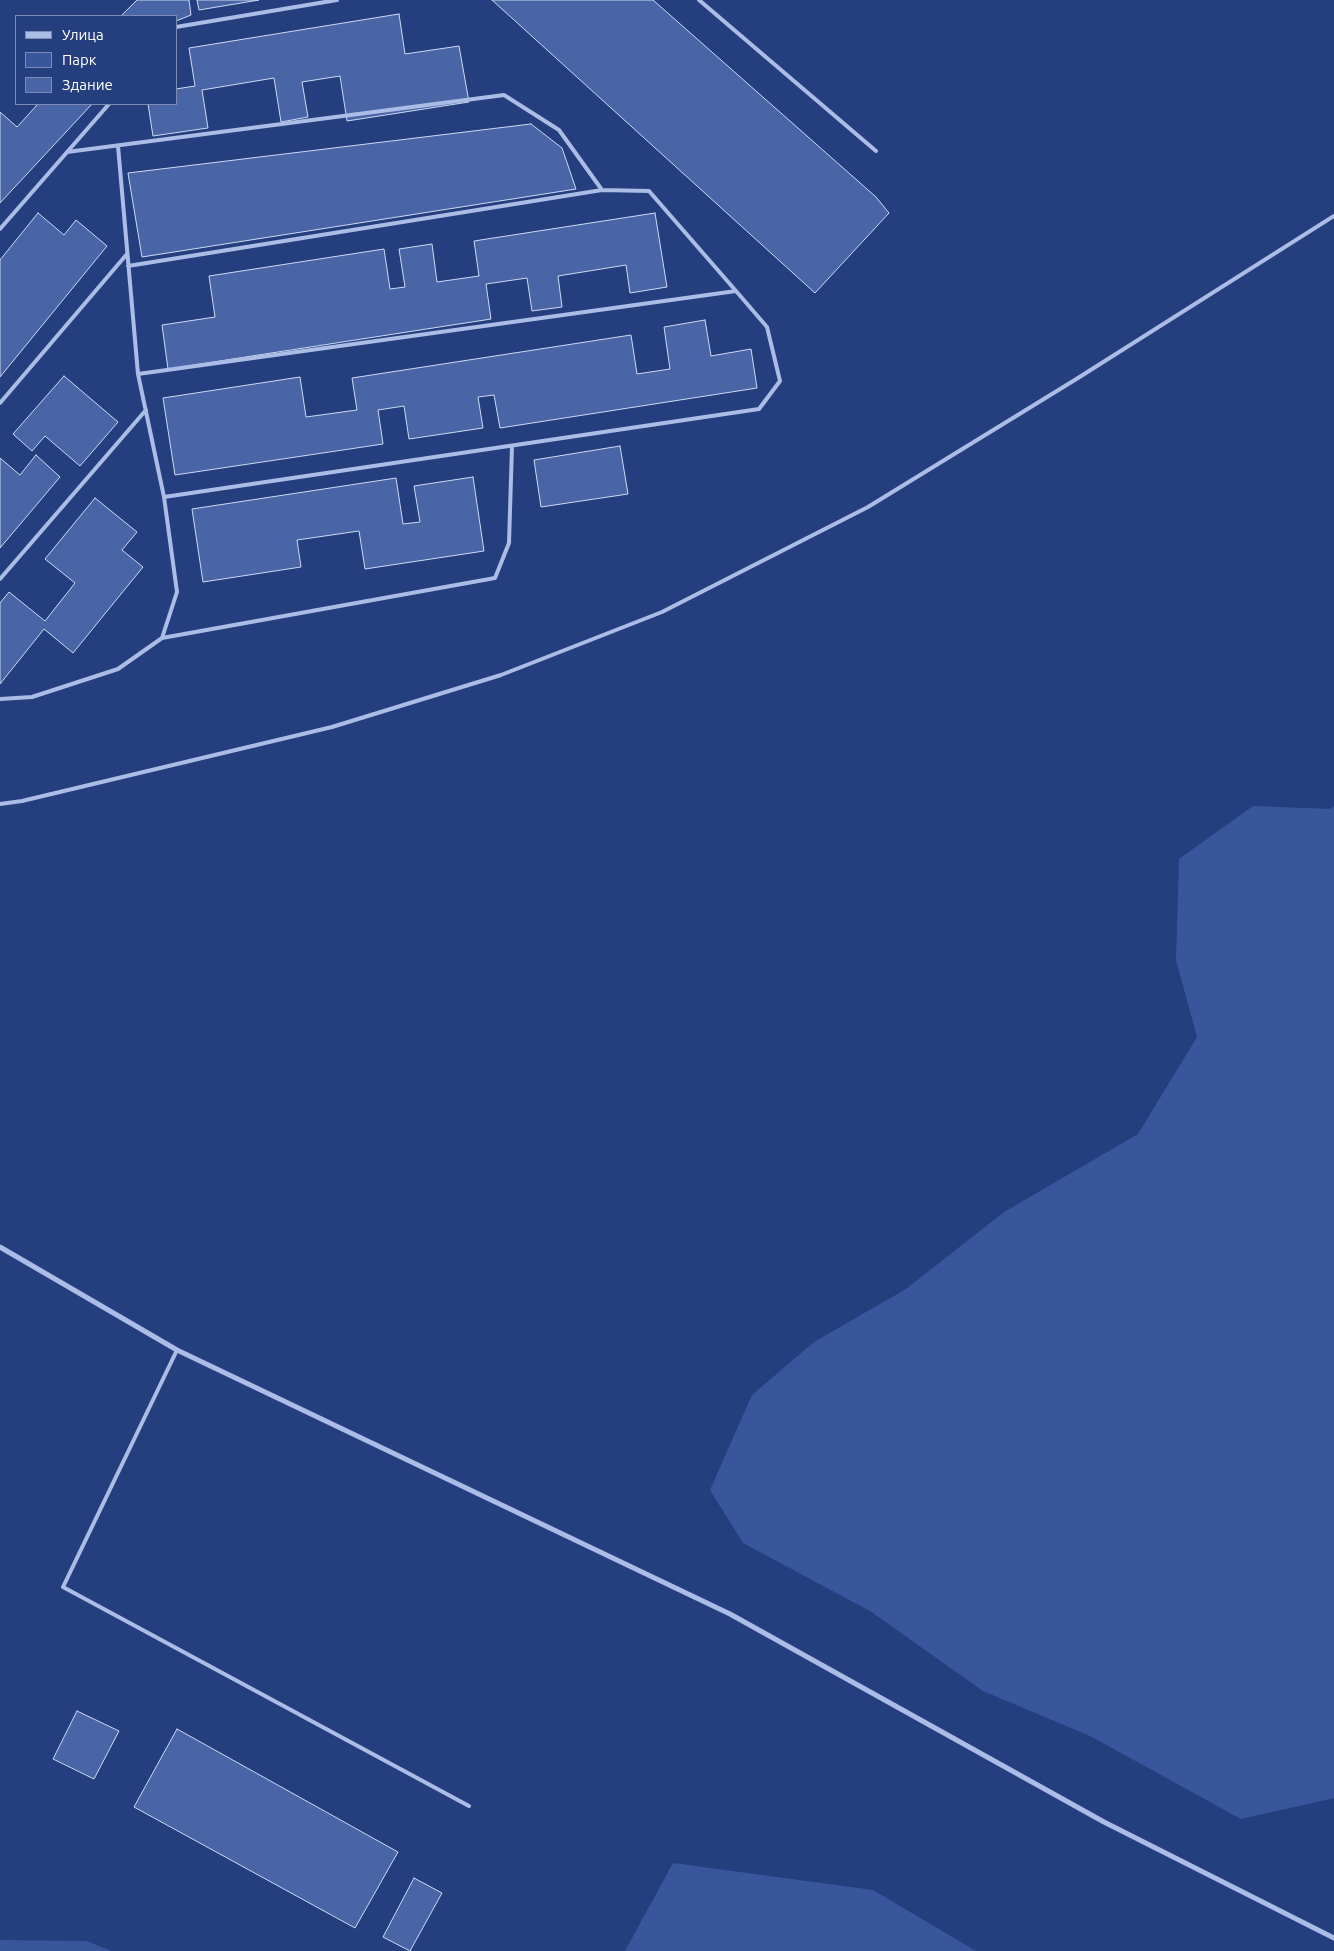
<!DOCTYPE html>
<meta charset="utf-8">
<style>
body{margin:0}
#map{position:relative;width:1334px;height:1951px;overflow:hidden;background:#253f7e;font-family:Ubuntu,sans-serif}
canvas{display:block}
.legend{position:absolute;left:15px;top:15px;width:162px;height:90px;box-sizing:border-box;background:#253f7e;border:1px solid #7c8cb2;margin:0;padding:6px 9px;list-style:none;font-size:15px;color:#fff}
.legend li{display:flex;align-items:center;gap:10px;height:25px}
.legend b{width:25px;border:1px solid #7c8cb2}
</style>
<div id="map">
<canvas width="1334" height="1951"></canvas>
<ul class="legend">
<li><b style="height:6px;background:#abbde6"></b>Улица</li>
<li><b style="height:14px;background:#39569c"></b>Парк</li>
<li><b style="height:14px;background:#4965a5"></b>Здание</li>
</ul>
</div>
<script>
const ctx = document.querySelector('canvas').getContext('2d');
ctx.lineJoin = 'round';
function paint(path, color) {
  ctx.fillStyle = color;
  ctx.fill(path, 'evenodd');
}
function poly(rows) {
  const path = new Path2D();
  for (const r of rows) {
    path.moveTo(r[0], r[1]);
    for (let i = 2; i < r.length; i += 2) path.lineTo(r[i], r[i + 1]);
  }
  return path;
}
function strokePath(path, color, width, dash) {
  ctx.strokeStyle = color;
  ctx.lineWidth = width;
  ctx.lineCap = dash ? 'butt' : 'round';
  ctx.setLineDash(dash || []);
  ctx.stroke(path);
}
const green = poly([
 [1253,806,1330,809,1334,806,1334,1798,1241,1819,1090,1736,983,1691,870,1611,743,1543,710,1490,752,1395,814,1342,906,1289,1004,1212,1138,1134,1197,1037,1176,960,1179,859],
 [673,1863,873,1890,976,1951,625,1951],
 [0,1940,86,1941,112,1951,0,1951]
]);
const building = poly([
 [137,0,189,0,191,15,176,21,176,16,121,16,137,0],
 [197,0,259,0,199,10,197,0],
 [492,0,653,0,876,197,889,213,815,293,492,0],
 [399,14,405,54,459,46,469,102,347,121,340,76,302,82,308,117,281,122,274,78,202,90,208,128,153,136,148,104,176,104,176,89,195,86,189,48,399,14],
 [38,104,92,104,0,203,0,112,17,127,38,104],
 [531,124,562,148,576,189,142,257,128,173,531,124],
 [38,213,64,235,76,220,107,246,0,377,0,260,38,213],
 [655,213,667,287,630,293,626,265,558,276,562,307,532,311,527,278,486,284,491,319,168,369,162,325,215,317,209,276,384,249,390,289,405,287,399,249,432,244,437,282,479,276,474,241,655,213],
 [705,320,711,356,751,349,757,388,500,428,494,395,478,397,483,428,409,439,404,406,378,410,383,444,175,475,163,398,300,377,306,417,357,410,352,378,631,335,637,374,670,369,664,327,705,320],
 [64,376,118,422,80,466,45,436,32,451,13,434,64,376],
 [620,446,628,494,541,507,534,460,620,446],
 [36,455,60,477,0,548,0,458,20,475,36,455],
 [473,477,484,551,365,569,359,531,297,540,301,567,203,582,192,509,396,478,403,524,420,522,414,486,473,477],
 [95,498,137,532,122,550,143,567,73,653,44,629,0,684,0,603,9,592,45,621,75,583,45,559,95,498],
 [77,1711,119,1731,94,1779,53,1759,77,1711],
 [177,1729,398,1852,355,1928,134,1807,177,1729],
 [414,1878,442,1893,410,1951,383,1937,414,1878]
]);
const lane = poly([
 [699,0,876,151],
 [176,27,337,0],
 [118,146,138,374],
 [67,152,504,95,559,130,602,190,649,191,736,291,767,327,780,381,759,409,164,497,138,374,736,291],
 [0,229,109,104],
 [128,266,602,190],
 [0,403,127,254],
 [0,579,146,410],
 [162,638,495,578,509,543,512,446],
 [0,699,32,697,118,669,162,638,177,592,164,497],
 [0,804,22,801,332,727,501,675,662,612,868,507,1078,378,1334,216],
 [177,1350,63,1587,469,1806]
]);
const street = poly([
 [0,1247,177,1350,730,1614,1104,1822,1334,1938]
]);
paint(green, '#39569c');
paint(building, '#4965a5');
strokePath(building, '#cedaf5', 1);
strokePath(lane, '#abbde6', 4);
strokePath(street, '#abbde6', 5);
</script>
